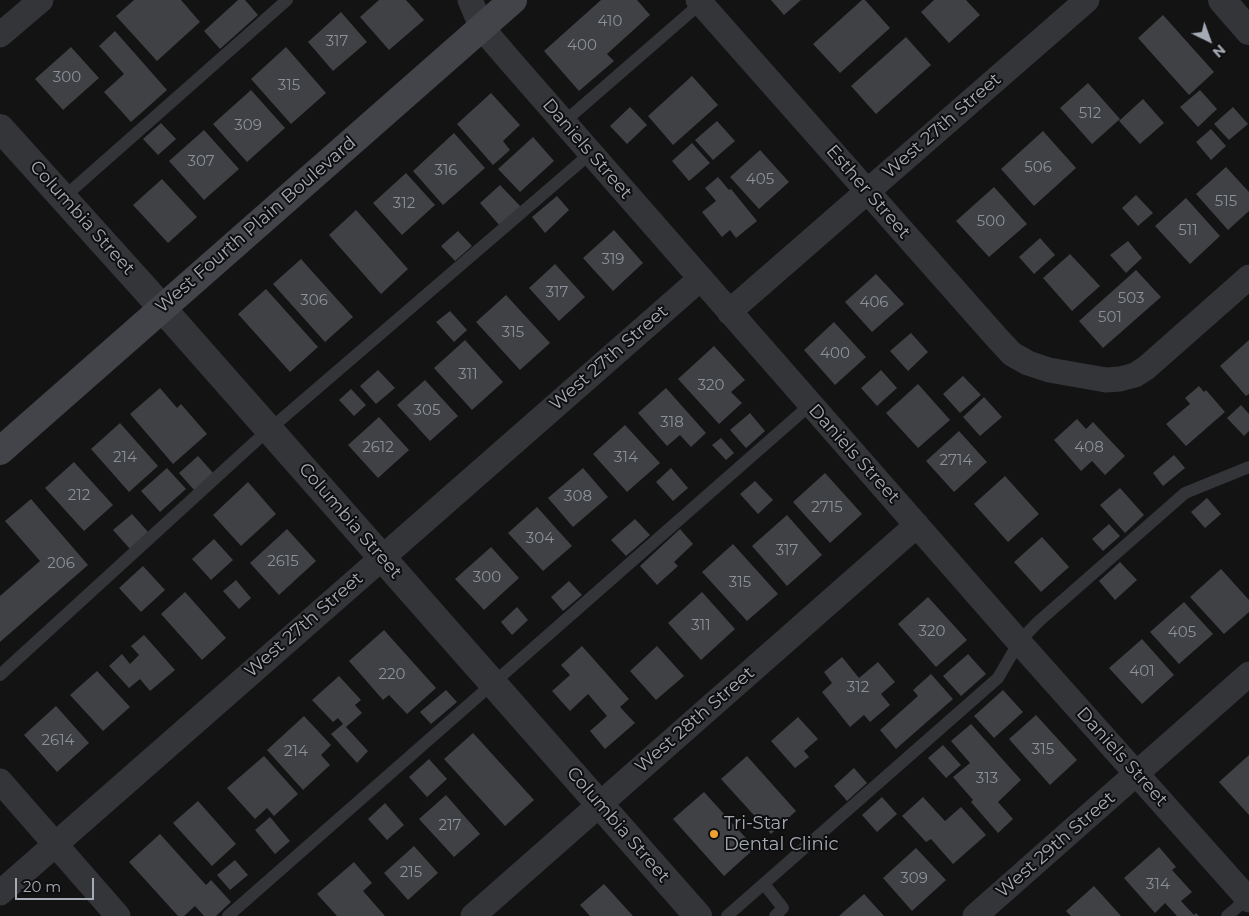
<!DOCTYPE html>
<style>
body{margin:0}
#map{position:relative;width:1249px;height:916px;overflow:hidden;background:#131314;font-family:Montserrat,sans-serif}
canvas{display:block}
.north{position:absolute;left:1184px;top:15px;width:50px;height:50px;-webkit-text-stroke:4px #0e0e0f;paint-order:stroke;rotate:138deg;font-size:14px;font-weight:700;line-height:20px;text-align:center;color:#a5abb5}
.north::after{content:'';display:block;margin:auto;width:18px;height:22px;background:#a5abb5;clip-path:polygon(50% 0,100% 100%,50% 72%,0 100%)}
.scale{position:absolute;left:15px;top:878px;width:79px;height:22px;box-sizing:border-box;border:2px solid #a5abb5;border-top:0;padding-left:6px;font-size:15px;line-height:18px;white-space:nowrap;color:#a5abb5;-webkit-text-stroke:4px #0e0e0f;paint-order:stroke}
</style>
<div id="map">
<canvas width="1249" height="916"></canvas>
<div class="north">N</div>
<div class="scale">20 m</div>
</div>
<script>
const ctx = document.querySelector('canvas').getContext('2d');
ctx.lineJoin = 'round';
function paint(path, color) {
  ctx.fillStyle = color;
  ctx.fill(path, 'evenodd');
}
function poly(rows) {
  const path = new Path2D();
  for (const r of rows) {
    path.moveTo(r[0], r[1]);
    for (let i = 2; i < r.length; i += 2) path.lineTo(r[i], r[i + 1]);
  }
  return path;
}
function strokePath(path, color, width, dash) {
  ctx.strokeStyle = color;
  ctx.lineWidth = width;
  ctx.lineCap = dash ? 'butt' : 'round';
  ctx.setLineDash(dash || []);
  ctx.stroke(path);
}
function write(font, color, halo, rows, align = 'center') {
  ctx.font = font + ' Montserrat,sans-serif';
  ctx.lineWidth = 4;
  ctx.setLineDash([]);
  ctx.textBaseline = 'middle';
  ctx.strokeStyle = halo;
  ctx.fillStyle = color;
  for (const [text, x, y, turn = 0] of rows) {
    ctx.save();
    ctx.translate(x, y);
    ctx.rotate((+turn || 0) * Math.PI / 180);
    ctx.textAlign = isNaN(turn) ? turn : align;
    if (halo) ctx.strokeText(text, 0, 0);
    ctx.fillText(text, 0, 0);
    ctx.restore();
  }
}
const building = poly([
 [134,0,181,0,200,22,157,61,116,16],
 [238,0,245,0,258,15,220,49,204,31],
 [379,0,406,0,424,20,389,50,360,17],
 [601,0,637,0,650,15,607,54,614,61,579,91,544,51],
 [771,0,801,0,784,15],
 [862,0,865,0,890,28,840,73,813,44],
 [934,0,966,0,980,15,949,43,921,12],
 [341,12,367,42,333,71,308,42],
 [1163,15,1214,72,1189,95,1138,38],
 [115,31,167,90,131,122,104,92,124,74,99,46],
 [906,37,931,65,876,114,851,86],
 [71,47,99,78,63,110,35,79],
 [286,47,326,93,291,124,251,79],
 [692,76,718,105,673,145,648,116],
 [1088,83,1120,119,1092,144,1060,108],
 [251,90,285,128,247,162,213,124],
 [1200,90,1217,109,1198,127,1180,107],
 [491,93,520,125,503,141,510,150,493,165,457,124],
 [1143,99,1164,123,1140,144,1119,121],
 [630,107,647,125,627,144,610,126],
 [1233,107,1248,124,1229,140,1214,124],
 [717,121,735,141,713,160,695,140],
 [161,123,176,139,158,155,143,139],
 [1211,129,1226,146,1211,160,1196,142],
 [204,130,239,169,204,200,169,161],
 [1043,131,1076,168,1034,206,1001,169],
 [454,133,485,168,443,205,413,171],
 [533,137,554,161,520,192,498,169],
 [692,143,710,163,689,181,672,161],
 [760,150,789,182,759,209,730,177],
 [1226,167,1249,192,1249,211,1228,230,1196,194],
 [406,173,435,205,402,235,373,203],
 [718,177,729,190,731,189,757,221,736,238,730,230,722,237,702,212,716,201,705,188],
 [162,179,197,217,168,243,133,205],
 [500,185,521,207,500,226,480,203],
 [994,187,1027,224,989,257,956,221],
 [1136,195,1153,213,1138,226,1122,208],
 [557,196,569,210,545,233,532,217],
 [1186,198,1220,236,1190,264,1155,226],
 [356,210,408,269,381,294,329,235],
 [614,230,643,263,613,291,583,258],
 [458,231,472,246,455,261,441,246],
 [1040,238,1055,255,1034,274,1019,257],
 [1128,241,1142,258,1126,273,1110,255],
 [1070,254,1100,286,1072,311,1043,278],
 [301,259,353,317,325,342,273,284],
 [555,264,585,297,559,321,529,288],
 [1136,270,1161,297,1103,348,1079,321],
 [876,274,904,304,872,332,845,302],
 [266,289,318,347,290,372,238,314],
 [506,295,550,343,520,370,476,322],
 [450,311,467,330,454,342,436,322],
 [834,322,866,357,835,385,804,350],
 [911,333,928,352,908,371,890,351],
 [465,340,503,382,472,410,434,368],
 [1249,340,1249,394,1246,396,1220,366],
 [714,346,745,380,731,392,742,403,719,424,678,379],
 [378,370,395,388,376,404,360,386],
 [881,370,897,388,877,406,861,388],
 [963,376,981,395,960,413,943,394],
 [425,380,458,416,430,441,397,405],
 [918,384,950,420,918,448,886,413],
 [1199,386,1204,392,1206,390,1225,412,1186,446,1166,424,1190,404,1185,398],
 [160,388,177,408,181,404,207,434,173,464,130,414],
 [666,388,706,433,691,447,680,435,667,446,638,413],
 [351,389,366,405,354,416,339,400],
 [984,397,1002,417,980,436,963,417],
 [1241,405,1249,414,1249,431,1244,436,1227,418],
 [750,413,765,431,746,448,730,430],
 [379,417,409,450,378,478,348,445],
 [1077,419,1086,429,1093,422,1125,456,1105,475,1092,461,1081,471,1054,440],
 [120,423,158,466,129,492,91,449],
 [625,425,660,463,627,492,593,454],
 [959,431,987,462,954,492,926,461],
 [721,438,734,453,726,460,712,445],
 [1174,455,1185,468,1163,486,1153,473],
 [198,456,214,474,195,491,179,473],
 [74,462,113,505,84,531,45,488],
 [167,468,186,489,160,512,141,491],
 [583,468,608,497,573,527,548,498],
 [671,468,688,488,673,501,656,482],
 [825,473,862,514,830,543,793,502],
 [1005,476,1039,514,1008,542,974,504],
 [755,481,773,500,758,514,740,494],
 [248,482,276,514,241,546,213,515],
 [1120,488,1144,515,1125,533,1100,505],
 [1207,498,1221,514,1205,528,1191,512],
 [31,499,88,565,0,642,0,596,40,561,5,521],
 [537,507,572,546,543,571,508,533],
 [132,514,149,533,131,550,113,530],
 [787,515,822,555,787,586,752,546],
 [635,519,650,535,626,556,611,540],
 [1109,524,1120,536,1103,551,1092,539],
 [287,529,316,561,279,595,250,563],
 [680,529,693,544,674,562,678,566,657,585,640,566],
 [1042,537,1069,567,1041,592,1014,562],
 [214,539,233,560,211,580,192,559],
 [733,544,778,594,747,621,702,572],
 [491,547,519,578,484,610,455,579],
 [1120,562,1137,580,1115,600,1099,581],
 [143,566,165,590,141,612,119,588],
 [1221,569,1249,600,1249,612,1224,634,1190,597],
 [236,580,251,598,239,609,223,591],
 [569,581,582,595,563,611,551,597],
 [185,592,226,638,202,660,161,614],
 [702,592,735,629,701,660,668,623],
 [928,597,967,640,936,667,898,624],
 [1184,602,1213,634,1179,664,1150,632],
 [517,607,528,620,512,635,501,622],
 [384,630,436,688,407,714,389,695,383,700,349,661],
 [144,635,175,670,150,691,140,679,129,688,109,666,122,654,130,664,139,655,131,646],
 [1142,639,1174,675,1142,704,1109,668],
 [582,646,629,699,620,707,635,723,605,749,590,731,607,716,588,694,570,711,552,691,570,675,561,665],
 [657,646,684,676,656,700,630,671],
 [968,654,986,674,961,696,943,676],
 [842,657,859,678,878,662,895,682,881,694,890,705,870,722,864,715,850,727,822,692,832,683,824,672],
 [97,671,130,707,103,731,70,695],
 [931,674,953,699,896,749,880,730,918,696,913,690],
 [339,676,361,700,355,705,362,713,346,727,368,751,357,763,331,734,343,724,338,718,333,722,312,700],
 [446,690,457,702,431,724,420,712],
 [1003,690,1023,712,994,738,974,716],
 [56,706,89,743,57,772,24,735],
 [1036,715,1077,760,1050,785,1009,739],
 [304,716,331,745,321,755,330,765,303,790,267,750],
 [798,717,818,739,804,751,809,757,795,768,771,741],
 [971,724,1021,780,998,802,1013,819,998,833,971,802,973,800,953,777,970,763,951,741],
 [473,733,534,800,505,826,444,759],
 [943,745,961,765,946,778,928,758],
 [1249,755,1249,815,1219,782],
 [264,756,298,794,274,816,267,808,255,819,227,788],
 [747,756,796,811,771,834,721,779],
 [429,759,447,779,427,797,409,777],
 [854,768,867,783,847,801,834,786],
 [704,792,755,848,724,876,673,819],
 [446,795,480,834,454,857,419,819],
 [882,797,897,814,877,832,862,815],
 [923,797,945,821,961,807,986,835,953,864,931,839,926,842,902,816],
 [198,801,236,844,212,866,173,823],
 [385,803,404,825,387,840,368,819],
 [270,817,290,841,275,854,255,830],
 [160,834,206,885,211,880,231,902,216,916,204,916,195,906,184,916,178,916,129,862],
 [414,846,438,873,408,900,384,873],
 [1159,847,1176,867,1172,870,1192,892,1181,901,1194,915,1196,913,1199,916,1177,916,1165,903,1155,913,1124,878],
 [916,848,946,880,912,911,883,878],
 [235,860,248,875,230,890,217,875],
 [354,862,372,883,363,891,385,916,337,916,317,894],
 [604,884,633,916,590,916,580,905],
 [1094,886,1121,916,1071,916,1066,911],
 [864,894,884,916,839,916]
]);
const service = poly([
 [564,122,701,3],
 [64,197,287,0],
 [0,675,256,441,591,153],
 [764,884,783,908,775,916],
 [228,916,810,405],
 [727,916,998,678,1019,642,1038,622,1185,493,1249,467],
 [1227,916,1249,897]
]);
const minor = poly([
 [470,0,482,28,512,63,1019,642,1249,900],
 [698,0,998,339,1012,354,1028,363,1049,370,1106,380,1120,379,1135,375,1146,368,1249,277],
 [0,35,41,0],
 [729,312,1087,0],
 [0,781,118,916],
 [0,893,700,279],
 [473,916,917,525],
 [975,916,1249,674]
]);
const tertiary = poly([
 [1222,0,1249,31],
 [0,128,147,291,698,916]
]);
const secondary = poly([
 [0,451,513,0]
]);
const markers = [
 [714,834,5,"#eea131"]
];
const numberNames = [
 ["410",610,22],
 ["317",337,42],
 ["400",582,46],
 ["300",67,78],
 ["315",289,86],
 ["512",1090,114],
 ["309",248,126],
 ["307",201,162],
 ["506",1038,168],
 ["316",446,171],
 ["405",760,180],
 ["515",1226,202],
 ["312",404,204],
 ["500",991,222],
 ["511",1188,231],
 ["319",613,260],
 ["317",557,293],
 ["503",1131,299],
 ["306",314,301],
 ["406",874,303],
 ["501",1110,318],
 ["315",513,333],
 ["400",835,354],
 ["311",468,375],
 ["320",711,386],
 ["305",427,411],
 ["318",672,423],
 ["2612",378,448],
 ["408",1089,448],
 ["214",125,458],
 ["314",626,458],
 ["2714",956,461],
 ["212",79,496],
 ["308",578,497],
 ["2715",827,508],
 ["304",540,539],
 ["317",787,551],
 ["2615",283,562],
 ["206",61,564],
 ["300",487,578],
 ["315",740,583],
 ["311",701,626],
 ["320",932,632],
 ["405",1182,633],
 ["401",1142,672],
 ["220",392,675],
 ["312",858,688],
 ["2614",58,741],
 ["315",1043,750],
 ["214",296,752],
 ["313",987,779],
 ["217",450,826],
 ["215",411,873],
 ["309",914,879],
 ["314",1158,885]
];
const streetNames = [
 ["West 27th Street",942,126,-41],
 ["Daniels Street",587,149,49],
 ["Esther Street",868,192,49],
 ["Columbia Street",82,218,48],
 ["West Fourth Plain Boulevard",256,225,-41],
 ["West 27th Street",609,358,-41],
 ["Daniels Street",854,454,48],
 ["Columbia Street",350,521,49],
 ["West 27th Street",304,625,-41],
 ["West 28th Street",695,720,-41],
 ["Daniels Street",1122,757,48],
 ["Columbia Street",618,825,49],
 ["West 29th Street",1056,845,-41]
];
const poiNames = [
 ["Tri-Star",724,824],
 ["Dental Clinic",724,845]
];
paint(building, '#3f4144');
strokePath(service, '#343539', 12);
strokePath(minor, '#343539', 25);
strokePath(tertiary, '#343539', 28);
strokePath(secondary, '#424449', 28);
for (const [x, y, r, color] of markers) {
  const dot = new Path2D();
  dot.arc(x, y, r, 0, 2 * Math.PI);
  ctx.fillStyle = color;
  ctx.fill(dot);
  strokePath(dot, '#0e0e0f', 2);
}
write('15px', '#8c9099', null, numberNames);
write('18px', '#a5abb5', '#0e0e0f', streetNames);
write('18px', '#a5abb5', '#0e0e0f', poiNames, 'left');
</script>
